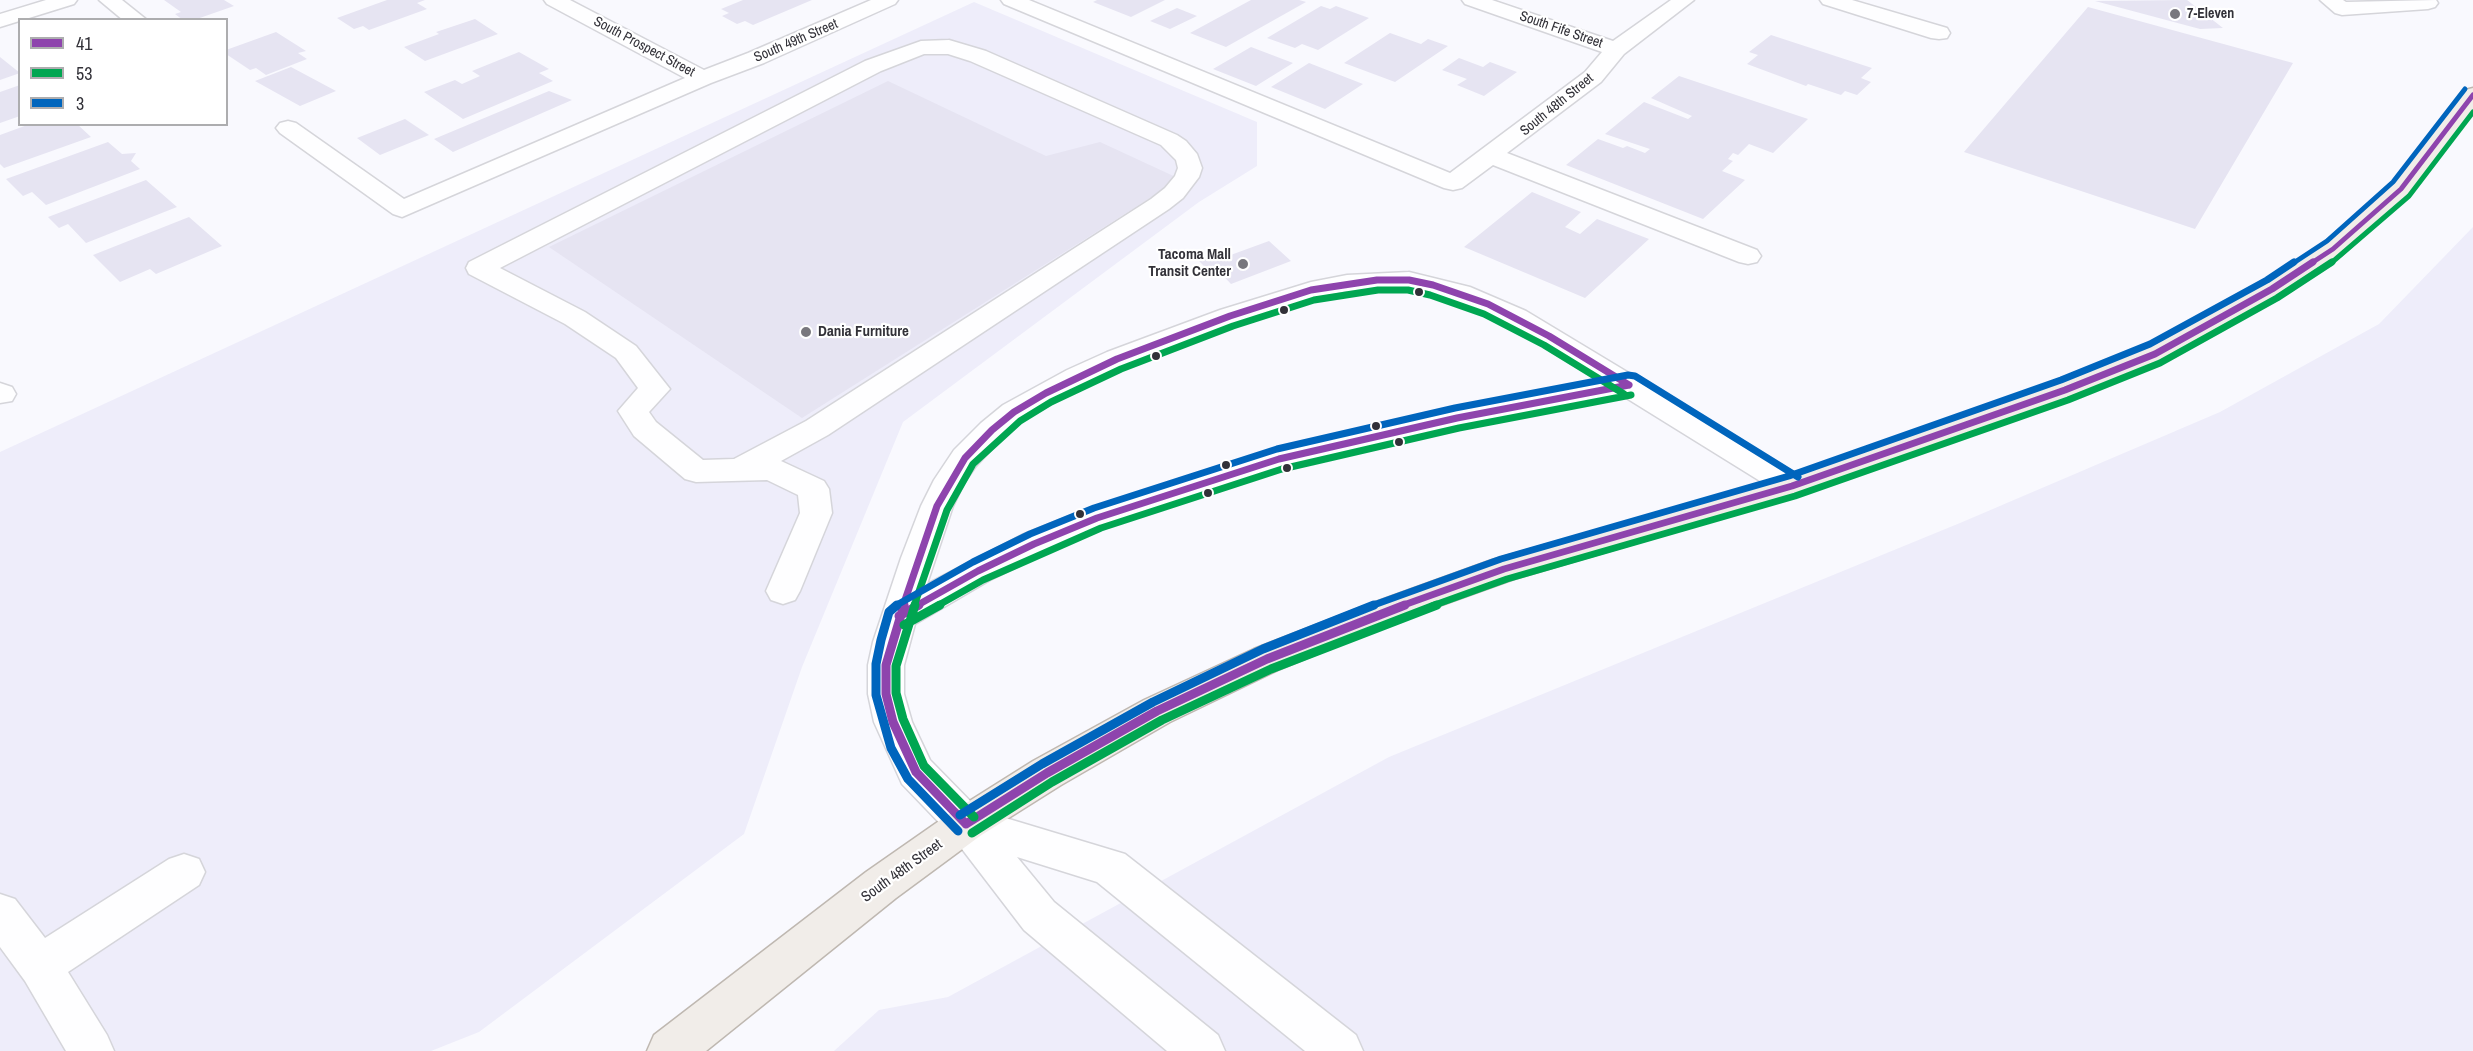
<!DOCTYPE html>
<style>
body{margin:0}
#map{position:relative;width:2473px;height:1051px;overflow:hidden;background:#f9f9fe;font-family:"Archivo Narrow",sans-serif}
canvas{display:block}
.legend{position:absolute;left:18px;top:18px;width:210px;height:108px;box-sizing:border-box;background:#fff;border:2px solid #adadaf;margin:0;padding:8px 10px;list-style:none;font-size:18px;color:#323138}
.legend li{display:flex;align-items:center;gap:12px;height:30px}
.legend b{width:30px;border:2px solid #adadaf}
</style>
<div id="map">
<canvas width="2473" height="1051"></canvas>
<ul class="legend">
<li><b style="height:8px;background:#8e44ad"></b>41</li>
<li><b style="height:8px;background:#00a651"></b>53</li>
<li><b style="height:8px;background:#0065bd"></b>3</li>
</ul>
</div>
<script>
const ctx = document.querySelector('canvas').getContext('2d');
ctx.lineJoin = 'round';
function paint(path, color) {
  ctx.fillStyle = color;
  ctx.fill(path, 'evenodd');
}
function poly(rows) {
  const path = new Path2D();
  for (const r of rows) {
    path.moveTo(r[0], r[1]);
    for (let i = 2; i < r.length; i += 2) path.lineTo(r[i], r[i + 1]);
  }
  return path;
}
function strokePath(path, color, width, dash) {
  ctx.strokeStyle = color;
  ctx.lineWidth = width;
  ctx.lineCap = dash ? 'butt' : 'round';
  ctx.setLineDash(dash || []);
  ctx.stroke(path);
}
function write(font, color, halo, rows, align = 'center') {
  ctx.font = font + ' "Archivo Narrow",sans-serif';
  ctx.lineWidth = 4.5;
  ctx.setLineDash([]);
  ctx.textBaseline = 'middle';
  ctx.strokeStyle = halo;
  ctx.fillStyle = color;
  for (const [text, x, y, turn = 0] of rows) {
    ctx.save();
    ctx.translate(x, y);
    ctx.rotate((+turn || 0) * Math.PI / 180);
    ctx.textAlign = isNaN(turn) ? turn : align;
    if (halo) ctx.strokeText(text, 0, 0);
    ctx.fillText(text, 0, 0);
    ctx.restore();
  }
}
const built = poly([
 [974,2,1257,122,1257,166,1199,202,903,422,802,667,744,834,479,1032,431,1051,0,1051,0,452],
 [2473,227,2473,1051,834,1051,879,1010,948,997,1389,757,1960,523,2220,412,2379,324]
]);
const building = poly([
 [164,0,224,0,234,6,194,20,183,20,175,14,181,12],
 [387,0,425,0,417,3,427,9,369,30,363,26,354,29,337,18],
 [743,0,812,0,753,25,745,21,737,24,722,16,729,13,721,9],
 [1097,0,1165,0,1131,17,1093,2],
 [1251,0,1299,0,1306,2,1226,47,1190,33],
 [2187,0,2223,28,2200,29,2095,1],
 [1321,6,1330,9,1336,6,1369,18,1318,50,1302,44,1295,48,1267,38],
 [2088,7,2293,63,2195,229,1964,152],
 [1177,8,1197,16,1170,29,1150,21],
 [475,19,498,34,425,61,404,47,439,34,436,32],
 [276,32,306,51,298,53,307,59,266,75,256,68,250,70,226,54,226,50],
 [1390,33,1421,44,1428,39,1448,46,1395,82,1344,63],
 [1771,35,1872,68,1861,78,1871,82,1857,95,1845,91,1841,95,1808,84,1806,86,1747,64,1758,55,1749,52],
 [1251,47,1293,63,1256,86,1213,69],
 [519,52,549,69,539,73,553,81,463,119,424,92,455,80,462,84,480,76,472,71],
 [0,57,20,73,0,80],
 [1459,58,1483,67,1490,62,1517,72,1484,96,1457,85,1467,79,1442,70],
 [1309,63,1363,84,1325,109,1271,87],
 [291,67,336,91,300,106,255,81],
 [1679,76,1808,119,1773,153,1749,144,1738,155,1733,153,1728,159,1733,161,1722,171,1745,180,1703,219,1566,165,1598,139,1623,148,1627,146,1645,153,1650,149,1605,134,1644,102,1688,119,1692,116,1651,98],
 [888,81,1046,156,1100,142,1180,179,802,418,549,247],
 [20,85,20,116,0,123,0,92],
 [549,91,572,100,453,152,434,139],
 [405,119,429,135,380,155,357,138],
 [30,124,77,124,91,137,4,168,0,164,0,135],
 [108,142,122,154,136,153,131,161,140,169,46,205,32,192,23,196,6,179],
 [146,180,177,207,86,243,68,224,59,228,48,217],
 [1532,192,1581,212,1565,227,1580,234,1597,219,1649,239,1585,298,1464,247],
 [189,217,222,246,156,274,150,269,120,282,93,255],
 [1269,241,1291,261,1231,284,1214,266,1207,269,1199,261,1212,256,1217,260]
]);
const minor = poly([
 [46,0,77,0,74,4,0,27,0,14,46,0],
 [99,0,122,0,147,20,123,20,99,0],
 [544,0,570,0,704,70,748,53,871,0,898,0,895,4,764,63,711,83,402,217,393,214,280,133,276,128,280,123,288,121,296,123,404,199,685,78,547,4,544,0],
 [1001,0,1029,0,1450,173,1585,72,1602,52,1465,4,1462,0,1492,0,1613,41,1671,0,1694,0,1624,54,1601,82,1507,153,1757,250,1761,256,1757,262,1748,264,1739,262,1493,165,1462,188,1453,190,1444,188,1004,4,1001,0],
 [1820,0,1852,0,1947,28,1950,33,1947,38,1939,39,1931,38,1823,4,1820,0],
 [2320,0,2343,0,2346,2,2436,0,2438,3,2435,7,2428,9,2342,15,2335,13,2320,0],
 [949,40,986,51,1177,135,1186,141,1197,154,1202,168,1199,177,1183,198,1169,209,828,435,781,461,824,481,829,489,832,513,800,591,795,600,783,604,771,600,766,591,800,513,798,495,767,480,696,482,685,479,634,436,618,411,638,388,616,358,565,324,469,274,466,268,469,262,865,61,921,41,949,40],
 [924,54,948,54,970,61,1161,145,1176,160,1178,168,1175,176,1165,188,1151,199,806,421,734,459,703,460,656,422,649,412,670,389,636,346,585,312,500,268,881,71,924,54],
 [1409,272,1470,287,1526,311,1803,478,1808,486,1803,494,1792,497,1781,494,1623,396,1457,428,1284,469,1109,526,1046,553,990,580,915,624,904,665,904,694,912,722,930,760,979,810,1125,854,1356,1035,1363,1051,1305,1051,1097,882,1017,857,1054,902,1218,1035,1225,1051,1167,1051,1024,930,952,836,902,784,874,722,868,694,868,665,873,642,901,558,921,506,934,480,954,450,981,423,1003,405,1067,370,1107,352,1220,310,1311,282,1347,275,1409,272],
 [1409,288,1450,299,1506,323,1599,381,1457,408,1268,451,1085,510,1022,535,927,584,953,506,964,483,976,466,1003,437,1025,419,1087,384,1127,366,1240,322,1317,297,1347,291,1409,288],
 [0,383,12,387,16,394,12,401,0,403,0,383],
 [184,854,199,859,205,872,199,885,68,972,107,1035,114,1051,66,1051,25,981,0,947,0,894,15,899,45,938,169,859,184,854]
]);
const major = poly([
 [2473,88,2473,111,2410,194,2342,255,2282,295,2165,360,2076,397,1803,494,1514,579,1397,621,1280,669,1170,722,1061,785,980,836,896,898,706,1051,647,1051,654,1035,866,872,952,812,1033,761,1144,700,1254,649,1373,603,1492,560,1782,478,2054,383,2145,348,2262,283,2324,243,2392,184,2465,90,2473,88]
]);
const bus1Far2 = poly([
 [2310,264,2333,249,2401,189,2473,95]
]);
const bus1Far1 = poly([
 [903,606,937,506,965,458,992,430,1014,412,1046,393,1117,359,1230,316,1311,290,1377,280,1409,280,1433,285,1488,304,1549,336,1629,385],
 [916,606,978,571,1034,544,1097,518,1279,459,1457,418,1629,385],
 [1401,606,1504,569,1792,486,2065,390,2155,354,2272,289,2313,262]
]);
const bus1 = poly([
 [904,605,886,665,886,694,893,722,916,772,966,824],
 [899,616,919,605],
 [966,824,1047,773,1157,711,1267,659,1405,605]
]);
const bus2Far2 = poly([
 [2330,264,2409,196,2473,112]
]);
const bus2Far1 = poly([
 [914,606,947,510,973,464,1020,421,1051,402,1121,369,1233,326,1314,300,1378,290,1408,290,1430,295,1484,314,1544,345,1624,394],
 [937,606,983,580,1101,528,1282,469,1459,428,1631,395],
 [1432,606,1507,579,1795,496,2068,400,2160,363,2277,298,2332,262]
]);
const bus2 = poly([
 [915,605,896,666,896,693,903,719,924,766,974,817],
 [904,625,940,605],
 [972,833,1052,782,1162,720,1271,669,1437,605]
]);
const bus3Far2 = poly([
 [2292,264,2327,241,2393,182,2465,89]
]);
const bus3Far1 = poly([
 [895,606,973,562,1030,534,1094,508,1277,449,1455,408,1628,375,1635,376,1798,477],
 [1371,606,1501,559,1789,476,2061,380,2150,344,2267,280,2294,262]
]);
const bus3 = poly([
 [897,605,889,612,881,640,876,664,876,695,891,748,908,779,958,831],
 [960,815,1042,764,1153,702,1263,649,1374,605]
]);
const markers = [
 [2175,14,6,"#78777d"],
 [1243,264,6,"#78777d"],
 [1419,292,5,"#323138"],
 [1284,310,5,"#323138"],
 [806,332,6,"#78777d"],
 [1156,356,5,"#323138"],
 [1376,426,5,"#323138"],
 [1399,442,5,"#323138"],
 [1226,465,5,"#323138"],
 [1287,468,5,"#323138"],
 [1208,493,5,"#323138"],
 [1080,514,5,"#323138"]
];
const farPoinames = [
 ["7-Eleven",2187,14]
];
const farStreetnames = [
 ["South Fife Street",1561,30,19],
 ["South 49th Street",796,41,-23],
 ["South Prospect Street",644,47,28],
 ["South 48th Street",1557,105,-39]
];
const poiNames = [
 ["Tacoma Mall",1231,255],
 ["Transit Center",1231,272],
 ["Dania Furniture",818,332,"left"]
];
const streetNames = [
 ["South 48th Street",902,871,-36]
];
paint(built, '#eeedfa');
paint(building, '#e6e4f2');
strokePath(minor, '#d5d5da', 3);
strokePath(major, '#bfb8b1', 3);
paint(minor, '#fefeff');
paint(major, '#f1ede9');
strokePath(bus1Far2, '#8e44ad', 5);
strokePath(bus1Far1, '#8e44ad', 7);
strokePath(bus1, '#8e44ad', 9);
strokePath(bus2Far2, '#00a651', 5);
strokePath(bus2Far1, '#00a651', 7);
strokePath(bus2, '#00a651', 9);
strokePath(bus3Far2, '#0065bd', 5);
strokePath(bus3Far1, '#0065bd', 7);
strokePath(bus3, '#0065bd', 9);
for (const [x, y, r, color] of markers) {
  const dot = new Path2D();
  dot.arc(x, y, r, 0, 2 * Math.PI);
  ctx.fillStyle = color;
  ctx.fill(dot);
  strokePath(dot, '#fff', 2);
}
write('bold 14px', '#323138', '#fff', farPoinames, 'left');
write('14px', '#323138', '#fff', farStreetnames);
write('bold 15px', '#323138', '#fff', poiNames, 'right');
write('15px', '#323138', '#fff', streetNames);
</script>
